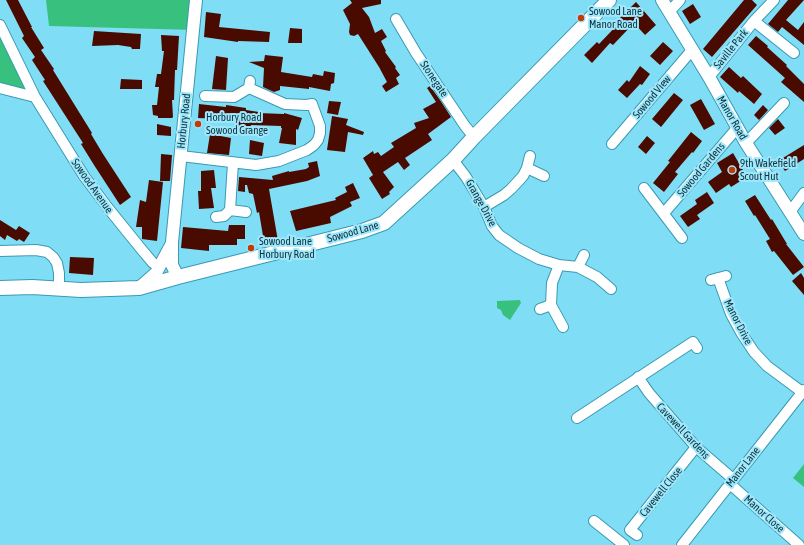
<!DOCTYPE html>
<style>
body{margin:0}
canvas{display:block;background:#80ddf6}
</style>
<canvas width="804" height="545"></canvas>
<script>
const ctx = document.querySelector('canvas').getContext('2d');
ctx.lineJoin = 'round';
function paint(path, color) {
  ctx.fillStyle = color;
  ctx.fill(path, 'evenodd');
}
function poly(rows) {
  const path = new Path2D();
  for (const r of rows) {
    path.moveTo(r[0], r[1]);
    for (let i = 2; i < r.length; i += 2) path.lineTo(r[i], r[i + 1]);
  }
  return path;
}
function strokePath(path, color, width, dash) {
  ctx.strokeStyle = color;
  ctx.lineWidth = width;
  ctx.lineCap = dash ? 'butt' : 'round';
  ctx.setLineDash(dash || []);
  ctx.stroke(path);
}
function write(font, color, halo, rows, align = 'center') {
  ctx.font = font + ' "Asap Condensed",sans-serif';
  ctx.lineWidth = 4;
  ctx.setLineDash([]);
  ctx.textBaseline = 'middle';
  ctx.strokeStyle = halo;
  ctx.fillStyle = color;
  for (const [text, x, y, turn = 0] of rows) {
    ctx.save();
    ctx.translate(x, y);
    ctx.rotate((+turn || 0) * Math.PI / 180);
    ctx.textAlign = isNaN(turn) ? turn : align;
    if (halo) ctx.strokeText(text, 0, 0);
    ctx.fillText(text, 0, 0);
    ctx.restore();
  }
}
const green = poly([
 [46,0,196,0,194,30,49,26],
 [0,25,35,97,0,88],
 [520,300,521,303,510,320,503,315,501,310,497,308,497,301],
 [804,464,804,487,793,478]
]);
const building = poly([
 [6,0,18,0,32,27,31,27,44,48,41,50,54,69,53,70,92,133,91,134,103,154,131,197,120,205,94,165,81,144,83,143,43,81,45,80,32,60,35,57,22,38,24,36],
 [350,0,381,0,381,4,362,8,369,17,375,33,382,29,387,37,381,41,386,51,385,52,396,67,395,68,400,75,396,78,399,84,386,92,382,86,387,82,379,67,358,34,354,36,350,35,349,32,350,24,343,10,352,3],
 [744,0,752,0,757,5,712,57,703,49],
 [788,0,804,0,786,20,798,30,804,22,804,45,782,27,778,32,768,24],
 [636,2,656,25,645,35,634,23,613,45,610,43,592,63,584,55,597,42,599,44,621,21,619,19],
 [693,4,701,17,690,24,682,11],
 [206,12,221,14,219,27,270,32,269,42,238,41,238,42,204,37],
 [290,28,302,29,302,43,288,43],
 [94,31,141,34,140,49,132,49,131,47,118,45,92,46],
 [161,35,179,36,177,70,175,70,174,100,172,100,173,117,172,118,158,118,158,116,153,115,152,105,157,105,159,87,155,87,157,74,161,74,164,51,162,51],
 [756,36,768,46,767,47,787,65,786,66,804,84,804,102,781,82,785,78,748,45],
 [663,42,673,51,660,65,650,56],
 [265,55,283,57,281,72,312,77,313,74,323,76,324,71,335,73,334,83,331,84,330,91,309,87,309,89,280,86,280,90,274,92,263,87,264,68,249,62,264,61],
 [216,56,228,58,226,90,212,89],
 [640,66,650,74,642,85,640,84,627,98,618,90,627,80,629,82],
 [729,67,741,78,743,76,762,94,754,104,739,91,738,93,720,77],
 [121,79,142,80,142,89,120,89],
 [430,86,440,100,438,101,440,100,451,117,428,134,432,140,405,158,410,165,404,170,398,162,383,172,394,187,389,192,390,194,382,199,369,178,373,175,363,158,373,151,374,154,378,152,381,156,394,147,391,143,416,128,414,123,429,118,423,109,436,102,427,88],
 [674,93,683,100,661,127,652,119],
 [701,99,715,124,704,130,690,105],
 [329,101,341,102,338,115,327,113],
 [199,104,226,107,226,105,246,108,246,110,259,112,258,113,284,114,284,113,302,118,298,130,296,129,296,145,279,143,282,128,281,128,281,126,251,125,251,129,237,128,238,122,225,121,225,119,198,118],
 [763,105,768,110,759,120,754,115],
 [332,116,348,119,346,125,364,132,363,135,348,132,345,152,327,150],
 [778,119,785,128,775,135,769,128],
 [157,124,171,127,171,136,157,135],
 [691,132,702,141,693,153,692,152,675,172,678,174,664,192,653,183,670,162,668,161],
 [210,134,231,138,229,155,207,153],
 [647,136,655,143,646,154,638,147],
 [250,140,264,143,262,156,249,154],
 [804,145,804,159,785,171,778,161],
 [733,153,747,177,731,187,729,184,716,193,708,182,722,172,717,163],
 [161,154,172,155,170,181,160,181],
 [317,161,320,176,307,181,269,189,278,241,262,244,260,237,263,236,259,212,257,213,253,194,249,193,247,185,245,185,245,192,238,191,239,177,273,180,272,176,289,171,289,172,306,169,309,167,308,163],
 [214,170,216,188,211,188,214,208,199,209,198,191,201,191,201,171],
 [149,180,163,182,157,241,142,239,142,227,136,227,140,200,146,202],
 [353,183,360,198,350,202,352,206,330,217,331,223,296,231,290,211,336,200,335,198,347,192,345,187],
 [707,192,714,203,697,215,700,219,688,227,680,216,697,204,695,200],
 [755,195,771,220,772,219,787,244,786,244,804,267,793,275,774,251,772,252,766,241,770,239,755,215,754,216,745,201],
 [0,220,16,230,19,226,30,233,24,242,19,239,17,241,7,235,5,240,0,236],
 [229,225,245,225,245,239,237,239,237,245,209,245,209,251,181,248,183,227,228,231],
 [70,257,94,258,93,275,69,273],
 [801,273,804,278,804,295,792,281]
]);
const minor = poly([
 [669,12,680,0],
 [396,19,416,53,465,126,474,137],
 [754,21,794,53],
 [0,25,35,97,84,176,108,208,142,250,153,263,160,267],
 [709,77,754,21,774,0],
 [0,88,35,97],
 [205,96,234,97,249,88,250,81],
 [746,143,784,103],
 [612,144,692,50],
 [181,156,256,165,279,161,307,150,314,145,318,140,320,133,320,126,312,104,307,105,285,104,249,88],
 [453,160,466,177,484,207,492,226,499,235,518,248,539,259,559,265,578,267,597,277,611,289],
 [233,163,230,210,246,212],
 [527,168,544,176],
 [644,188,682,238],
 [484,207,504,195,511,189,523,176,527,168,530,156],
 [790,212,804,193],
 [664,213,738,127],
 [216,217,224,216,230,210],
 [0,251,36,250,47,252,53,257,57,263,59,273,59,289],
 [559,265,552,283,551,305,563,327],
 [578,267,584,255],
 [718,278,731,314,742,334,754,352,767,366,802,392],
 [711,280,726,276],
 [540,309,551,305],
 [638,377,649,393,696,447,733,479],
 [577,418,693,342,697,348],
 [730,484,799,545],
 [594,521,624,545],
 [637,535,630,530,696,447],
 [682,545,804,390]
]);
const tertiary = poly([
 [662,0,709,77,746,143,804,234],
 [178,277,172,265,172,242,196,0],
 [140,287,156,273,171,245]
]);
const secondary = poly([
 [0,288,32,287,81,290,139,288,178,277,362,231,384,223,453,160,474,137,609,0]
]);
const markers = [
 [581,18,4,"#c23b03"],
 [198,124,4,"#c23b03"],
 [732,170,4,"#c23b03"],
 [251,248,4,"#c23b03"]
];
const poiNames = [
 ["Sowood Lane",589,12],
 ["Manor Road",589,25],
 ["Horbury Road",206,118],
 ["Sowood Grange",206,131],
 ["9th Wakefield",740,164],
 ["Scout Hut",740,177],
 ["Sowood Lane",259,242],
 ["Horbury Road",259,255]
];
const streetNames = [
 ["Saville Park",731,49,-51],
 ["Stonegate",434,79,56],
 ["Sowood View",652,97,-50],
 ["Manor Road",732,118,60],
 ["Horbury Road",184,121,-84],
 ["Sowood Gardens",701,170,-50],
 ["Sowood Avenue",92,186,55],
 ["Grange Drive",481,203,61],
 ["Sowood Lane",353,232,-16],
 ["Manor Drive",738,322,63],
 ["Cavewell Gardens",683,431,47],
 ["Manor Lane",743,467,-52],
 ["Cavewell Close",661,492,-51],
 ["Manor Close",764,514,42]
];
paint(green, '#38c17e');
paint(building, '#490b00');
strokePath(minor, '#399ab2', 12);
strokePath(tertiary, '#399ab2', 14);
strokePath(secondary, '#399ab2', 16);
strokePath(minor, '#fff', 10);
strokePath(tertiary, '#fff', 12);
strokePath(secondary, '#fff', 14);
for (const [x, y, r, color] of markers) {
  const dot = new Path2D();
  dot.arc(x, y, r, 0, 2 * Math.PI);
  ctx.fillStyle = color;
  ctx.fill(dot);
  strokePath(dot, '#a0e7fc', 1.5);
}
write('11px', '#0a343e', '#a0e7fc', poiNames, 'left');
write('11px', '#0a343e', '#a0e7fc', streetNames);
</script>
